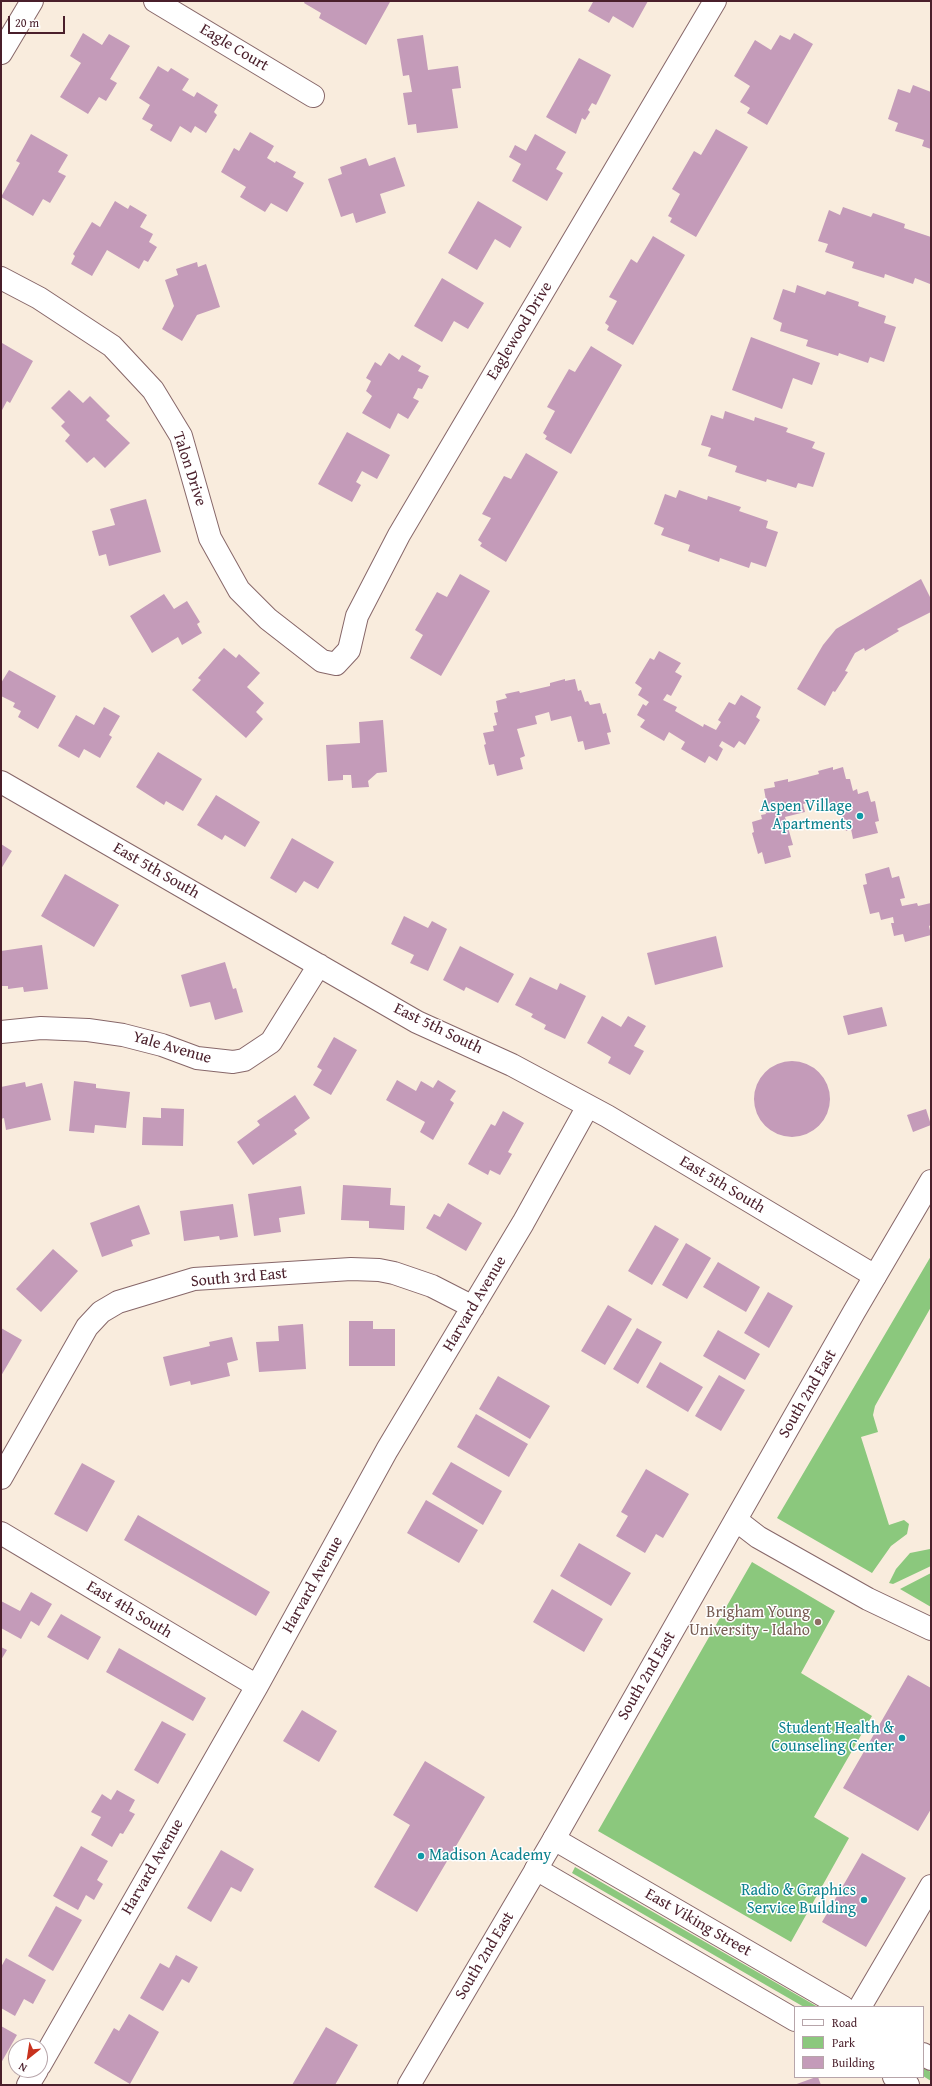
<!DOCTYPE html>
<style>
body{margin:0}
#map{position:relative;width:932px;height:2086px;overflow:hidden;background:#f9ecdd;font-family:"Gentium Book Plus",serif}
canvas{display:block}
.frame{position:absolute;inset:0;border:2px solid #4a1f2b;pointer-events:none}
.legend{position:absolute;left:794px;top:2006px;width:130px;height:72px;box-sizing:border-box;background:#fff;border:1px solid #b7a5aa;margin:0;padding:5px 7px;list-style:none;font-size:12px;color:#4a1f2b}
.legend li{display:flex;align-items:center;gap:8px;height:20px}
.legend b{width:20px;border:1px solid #b7a5aa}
.north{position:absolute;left:8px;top:2038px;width:40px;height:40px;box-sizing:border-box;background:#fff;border:1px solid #b7a5aa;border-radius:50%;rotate:210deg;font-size:11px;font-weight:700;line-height:16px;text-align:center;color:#4a1f2b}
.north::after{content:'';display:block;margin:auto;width:14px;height:18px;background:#c8321e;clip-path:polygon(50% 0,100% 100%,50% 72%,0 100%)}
.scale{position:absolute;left:8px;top:16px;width:57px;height:18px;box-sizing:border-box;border:2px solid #4a1f2b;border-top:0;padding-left:5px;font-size:12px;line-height:14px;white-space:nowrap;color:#4a1f2b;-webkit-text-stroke:3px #fff;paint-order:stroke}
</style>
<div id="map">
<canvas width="932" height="2086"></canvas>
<div class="frame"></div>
<ul class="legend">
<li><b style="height:5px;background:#fff"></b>Road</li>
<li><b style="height:11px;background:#8bc87d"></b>Park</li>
<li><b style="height:11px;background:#c49bb9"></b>Building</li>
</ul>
<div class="north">N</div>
<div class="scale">20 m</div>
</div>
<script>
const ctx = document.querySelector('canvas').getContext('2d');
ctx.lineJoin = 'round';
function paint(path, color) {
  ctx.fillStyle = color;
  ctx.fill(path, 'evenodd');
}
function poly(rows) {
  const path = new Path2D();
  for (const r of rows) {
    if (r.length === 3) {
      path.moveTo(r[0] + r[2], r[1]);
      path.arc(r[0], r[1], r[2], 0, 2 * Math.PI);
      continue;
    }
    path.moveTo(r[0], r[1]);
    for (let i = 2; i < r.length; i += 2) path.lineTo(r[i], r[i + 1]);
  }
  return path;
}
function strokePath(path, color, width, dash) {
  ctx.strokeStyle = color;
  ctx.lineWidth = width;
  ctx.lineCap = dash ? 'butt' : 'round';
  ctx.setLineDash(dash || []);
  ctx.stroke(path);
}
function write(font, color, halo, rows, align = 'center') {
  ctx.font = font + ' "Gentium Book Plus",serif';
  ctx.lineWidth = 3;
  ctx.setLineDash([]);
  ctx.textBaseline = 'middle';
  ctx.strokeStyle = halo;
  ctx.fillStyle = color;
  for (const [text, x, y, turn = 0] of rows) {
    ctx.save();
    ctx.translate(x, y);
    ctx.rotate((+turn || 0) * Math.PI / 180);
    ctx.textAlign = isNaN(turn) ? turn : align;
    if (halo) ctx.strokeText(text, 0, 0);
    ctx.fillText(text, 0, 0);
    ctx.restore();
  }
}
const green = poly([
 [931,1256,931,1307,875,1406,873,1415,878,1432,861,1437,889,1525,904,1520,909,1524,907,1534,891,1546,872,1573,777,1518],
 [930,1549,931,1566,893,1584,889,1583,896,1569,910,1553],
 [752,1562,835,1611,801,1673,872,1716,814,1817,849,1838,791,1942,598,1831],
 [931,1573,931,1607,900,1589],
 [575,1867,818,2007,804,2007,572,1873],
 [923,2068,931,2072,931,2081,923,2076]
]);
const building = poly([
 [305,1,389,1,390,2,366,45,319,18,321,13,304,3],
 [590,1,648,1,633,28,613,16,609,23,588,11,593,2],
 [83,33,102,45,109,34,130,46,110,79,117,83,106,101,99,97,88,114,60,97,81,63,70,56],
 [794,33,813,44,767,125,747,113,750,108,740,102,750,86,734,76,755,40,771,50,780,35,790,40],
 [423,35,428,70,458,66,461,88,452,89,458,128,417,133,416,124,408,125,403,93,412,92,409,75,403,76,397,39],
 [579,58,611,75,596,105,592,103,588,110,590,112,585,120,582,118,576,134,546,117],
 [158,66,168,72,171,68,189,79,182,90,194,97,197,92,218,105,214,112,217,115,206,133,195,126,191,133,180,126,171,142,150,130,153,125,142,119,150,105,139,98],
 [913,85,931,92,931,149,922,146,924,140,895,131,898,123,888,119,898,89,910,93],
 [716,129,748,147,696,237,670,222,672,218,668,216,680,194,672,189,694,151,701,155],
 [250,132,274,146,267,158,275,163,276,161,296,172,293,177,304,183,287,212,271,203,265,212,240,197,246,187,221,172,234,148,239,151],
 [31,134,68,155,58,172,66,176,50,203,43,199,33,216,1,197,20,163,16,161],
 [535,134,566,152,556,169,563,173,547,201,512,181,521,164,509,157,515,145,526,151],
 [395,157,405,186,380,194,386,213,356,223,353,213,341,217,328,179,342,174,340,167,366,158,369,166],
 [115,201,128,209,130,205,147,215,140,227,153,234,149,242,157,247,148,262,144,260,139,269,107,250,92,276,71,264,75,256,73,254,92,222,100,227],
 [478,201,522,227,510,248,495,239,477,270,448,253],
 [843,207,871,217,873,213,905,224,904,228,931,237,930,284,915,278,913,284,885,274,884,278,852,268,854,262,825,252,828,244,818,241,829,210,840,215],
 [653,236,685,255,633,345,607,330,609,326,605,323,617,301,609,297,631,259,637,263],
 [197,262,198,267,206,264,220,307,197,315,182,341,162,329,174,306,165,280,178,275,176,269],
 [442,278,484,303,468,329,454,321,442,342,414,326],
 [797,285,825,295,827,291,859,302,858,306,886,316,884,323,896,327,884,362,870,357,868,363,839,353,838,356,806,346,808,340,780,331,782,323,773,319,783,289,795,293],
 [751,337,820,363,812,385,793,378,782,409,732,390],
 [2,343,33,361,10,403,7,401,1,412],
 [591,346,622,365,571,454,545,439,547,436,543,433,555,411,547,407,569,369,575,372],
 [389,353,399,360,402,355,421,366,418,371,429,376,422,389,418,388,413,398,419,401,408,419,398,413,390,429,362,413,372,396,366,391,371,381,366,378,375,362,381,366],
 [69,390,83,403,90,396,110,416,106,420,130,443,105,468,94,457,87,463,65,441,70,435,61,426,65,422,51,408],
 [725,411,754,421,755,417,788,428,786,432,815,442,812,448,825,453,813,487,798,483,796,488,767,479,766,482,735,472,737,466,708,456,711,448,701,445,711,415,723,419],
 [347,432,390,455,377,479,362,471,356,482,361,485,352,502,318,484],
 [526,453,558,472,506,562,480,546,482,543,478,540,491,518,482,514,504,476,511,479],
 [679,490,707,500,708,496,741,507,739,511,768,521,766,528,778,532,766,567,751,562,749,568,720,558,719,562,688,551,690,545,661,535,664,528,654,524,665,494,676,498],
 [146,499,161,552,109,566,106,554,99,556,92,531,115,525,110,509],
 [460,574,490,591,441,676,410,658,423,635,415,630,437,592,447,597],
 [921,579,931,599,931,612,897,629,899,631,865,651,864,648,855,653,845,671,848,672,835,692,833,691,825,706,797,689,823,645,836,629],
 [164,594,174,609,187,601,200,622,197,624,202,633,182,645,178,637,152,653,130,616],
 [224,648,236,658,239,654,260,673,247,687,264,703,256,712,263,719,246,738,192,690,201,680,198,678],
 [659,651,681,663,675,672,682,676,671,696,667,694,663,700,677,707,675,711,703,727,704,724,716,730,721,722,718,720,729,702,735,705,741,695,761,707,756,717,760,720,745,745,739,741,734,748,722,741,719,746,723,749,717,761,709,756,705,763,681,749,685,742,669,732,664,741,640,727,645,720,637,715,643,704,646,706,649,702,638,695,642,688,635,683,650,658,654,660],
 [9,670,56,696,38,729,18,717,21,711,13,707,15,703,1,696,1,683],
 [565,679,565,681,575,679,578,691,581,690,585,702,588,701,590,705,600,703,603,714,606,713,611,732,607,733,610,744,585,750,583,741,578,742,571,716,551,721,549,712,535,716,537,724,517,729,525,756,520,758,523,769,497,776,494,764,489,765,484,745,486,744,483,733,494,731,493,726,497,725,494,713,498,712,496,701,507,698,505,694,519,691,520,693,537,689,550,686,550,683],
 [104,707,120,716,109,735,112,737,100,758,84,749,79,758,58,746,76,715,94,725],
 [383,720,387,772,377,773,368,781,369,787,352,788,351,775,343,775,343,780,328,781,326,745,360,743,359,722],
 [158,752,202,779,183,811,166,801,164,805,136,787],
 [833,767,833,770,843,767,846,779,850,779,853,791,857,789,858,794,868,791,871,802,875,801,879,821,875,822,878,833,853,839,851,829,846,831,839,804,819,809,817,801,803,804,805,812,785,817,793,845,788,846,791,857,765,864,762,852,758,854,752,833,754,832,752,822,762,819,761,815,766,814,762,801,766,800,764,789,775,787,774,782,788,779,788,782,819,774,818,771],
 [216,795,260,822,245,847,225,835,222,840,197,825],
 [292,838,334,862,318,889,304,881,296,893,270,878],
 [1,844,12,851,1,869],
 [889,867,892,878,899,876,905,898,900,899,902,906,917,903,918,906,931,903,931,925,929,926,931,935,905,942,903,934,894,936,891,923,894,923,893,917,881,920,879,912,870,914,863,885,867,884,865,874],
 [65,874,119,905,94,947,41,916],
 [404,916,428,928,432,921,447,929,428,971,410,963,414,955,391,944],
 [716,936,723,967,655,985,647,953],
 [42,945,48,989,24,992,23,987,8,989,8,986,1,986,1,951],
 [460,946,514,974,498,1003,466,987,464,991,443,980],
 [225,962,233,989,236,988,243,1012,215,1020,210,1002,190,1007,181,975],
 [530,977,557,990,560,983,586,996,565,1039,544,1029,546,1025,531,1017,533,1014,515,1005],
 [882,1007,887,1026,848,1035,843,1016],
 [602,1016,621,1027,628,1016,646,1026,634,1046,644,1051,630,1075,608,1063,611,1057,587,1043],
 [334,1037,357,1050,331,1095,313,1085,322,1070,317,1067],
 [792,1099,38],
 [397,1080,416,1091,421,1081,433,1088,438,1080,456,1091,450,1100,454,1103,433,1140,420,1132,425,1122,386,1100],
 [74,1081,96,1084,96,1088,130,1092,126,1128,95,1125,94,1133,69,1131],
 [25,1082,26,1087,42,1083,51,1120,6,1130,4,1118,1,1119,1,1087],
 [295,1095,310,1118,294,1130,297,1134,253,1165,237,1142,260,1125,257,1121],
 [161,1108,184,1109,183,1146,142,1145,143,1117,161,1118],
 [926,1109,931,1125,913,1132,907,1115],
 [503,1111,524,1123,508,1152,512,1154,500,1175,490,1170,488,1175,468,1164,491,1124,495,1126],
 [343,1185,391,1188,390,1205,405,1206,404,1230,369,1228,369,1221,341,1220],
 [301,1186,305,1214,279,1218,281,1232,254,1236,248,1194],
 [448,1203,482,1223,466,1251,426,1228,434,1214,440,1217],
 [233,1204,238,1237,220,1240,219,1236,184,1241,180,1211],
 [139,1205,150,1234,131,1240,133,1246,102,1257,90,1223],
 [655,1225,679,1239,652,1285,628,1271],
 [686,1243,711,1258,687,1299,662,1285],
 [53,1249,78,1271,41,1312,16,1289],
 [718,1262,760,1287,746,1312,703,1287],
 [768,1292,793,1306,769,1348,744,1333],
 [608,1305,632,1319,605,1365,581,1351],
 [349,1321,373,1321,373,1329,395,1329,395,1366,349,1366],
 [303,1324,306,1369,259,1372,256,1342,279,1341,278,1326],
 [1,1328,22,1340,1,1376],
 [637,1328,662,1342,638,1384,613,1369],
 [718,1330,760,1354,745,1380,703,1356],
 [232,1337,238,1360,227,1363,230,1376,191,1385,190,1381,170,1386,163,1357,210,1346,209,1342],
 [660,1362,703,1387,688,1412,646,1387],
 [719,1375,745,1390,721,1431,695,1416],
 [498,1376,550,1406,530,1439,479,1409],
 [476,1414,528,1444,509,1477,457,1447],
 [451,1462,502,1491,483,1525,432,1494],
 [82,1463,115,1481,87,1532,54,1514],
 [646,1469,689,1494,663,1538,656,1534,645,1553,616,1536,628,1516,621,1512],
 [426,1500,478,1530,459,1563,407,1533],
 [138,1515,270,1592,256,1616,124,1540],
 [579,1543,631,1573,611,1606,560,1576],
 [552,1589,603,1619,584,1652,533,1622],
 [31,1592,52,1604,39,1626,31,1621,21,1639,1,1628,1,1601,20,1611],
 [61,1614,101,1637,88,1660,47,1637],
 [1,1647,7,1650,1,1660],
 [119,1648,206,1698,193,1721,106,1672],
 [908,1675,931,1688,931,1809,918,1831,843,1788],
 [302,1710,337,1731,319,1762,283,1741],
 [162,1721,186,1734,158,1784,134,1770],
 [425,1761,485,1797,417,1912,374,1887,410,1825,393,1815],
 [117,1790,135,1800,129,1811,135,1814,123,1834,120,1833,112,1847,91,1835,101,1817,91,1812,102,1794,111,1800],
 [81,1846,108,1861,97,1880,103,1884,94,1900,86,1895,78,1910,53,1896],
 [221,1850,254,1869,241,1892,231,1887,211,1922,187,1908],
 [862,1853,906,1878,866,1947,822,1922],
 [56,1906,82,1920,53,1971,28,1956],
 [176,1955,198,1967,189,1983,182,1979,163,2011,140,1998,160,1963,169,1968],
 [6,1958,46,1980,33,2004,24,1999,15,2016,1,2008,1,1967],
 [129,2014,159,2032,130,2084,94,2063,114,2028,119,2031],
 [1,2026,17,2035,1,2063],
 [326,2027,358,2045,335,2085,292,2085],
 [816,2077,818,2077,821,2085,794,2085]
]);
const minor = poly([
 [155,1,313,96],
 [1,53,32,1],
 [1,278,39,298,112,346,153,390,181,436,210,538,239,590,268,619,322,661,336,664,349,650,357,616,399,535,715,1],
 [1,782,417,1022,512,1065,607,1116,875,1276],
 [1,1032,41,1028,88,1030,123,1035,162,1045,197,1058,233,1062,244,1060,271,1042,319,965],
 [1,1478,87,1327,101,1312,118,1302,194,1279,351,1269,379,1270,394,1273,432,1286,473,1307],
 [736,1520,758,1537,868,1599,931,1629],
 [1,1533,257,1686],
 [554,1839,843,2007],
 [536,1869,795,2020],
 [860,2007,931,1886],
 [923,2054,931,2059],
 [40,2065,257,1686,387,1450,523,1223,588,1106],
 [894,2077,908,2085],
 [28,2085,37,2070]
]);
const major = poly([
 [409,2085,554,1839,854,1312,931,1181]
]);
const markers = [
 [860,816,4,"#0f9aa8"],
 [818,1622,4,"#8d6e63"],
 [902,1738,4,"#0f9aa8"],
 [421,1856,4,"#0f9aa8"],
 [864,1900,4,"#0f9aa8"]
];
const streetNames = [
 ["Eagle Court",234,48,31],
 ["Eaglewood Drive",520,331,-59],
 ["Talon Drive",189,469,72],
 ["East 5th South",156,871,30],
 ["East 5th South",438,1029,26],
 ["Yale Avenue",172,1048,16],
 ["East 5th South",722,1185,31],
 ["South 3rd East",239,1278,-5],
 ["Harvard Avenue",475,1304,-59],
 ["South 2nd East",808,1394,-60],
 ["Harvard Avenue",313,1585,-61],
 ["East 4th South",129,1610,31],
 ["South 2nd East",647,1676,-60],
 ["Harvard Avenue",153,1867,-60],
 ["East Viking Street",698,1923,30],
 ["South 2nd East",485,1956,-59]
];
const cultureNames = [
 ["Aspen Village",852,807],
 ["Apartments",852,825],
 ["Student Health &",894,1729],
 ["Counseling Center",894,1747],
 ["Madison Academy",429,1856,"left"],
 ["Radio & Graphics",856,1891],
 ["Service Building",856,1909]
];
const educationNames = [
 ["Brigham Young",810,1613],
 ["University - Idaho",810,1631]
];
paint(green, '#8bc87d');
paint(building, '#c49bb9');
strokePath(minor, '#876769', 24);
strokePath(major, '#876769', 24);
strokePath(minor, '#fff', 22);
strokePath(major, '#fff', 22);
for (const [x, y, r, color] of markers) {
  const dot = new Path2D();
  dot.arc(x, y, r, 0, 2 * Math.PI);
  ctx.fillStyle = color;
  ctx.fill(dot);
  strokePath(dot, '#fff', 1.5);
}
write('16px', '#4a1f2b', '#fff', streetNames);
write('16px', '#0d838f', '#fff', cultureNames, 'right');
write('16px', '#785e54', '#fff', educationNames, 'right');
</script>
